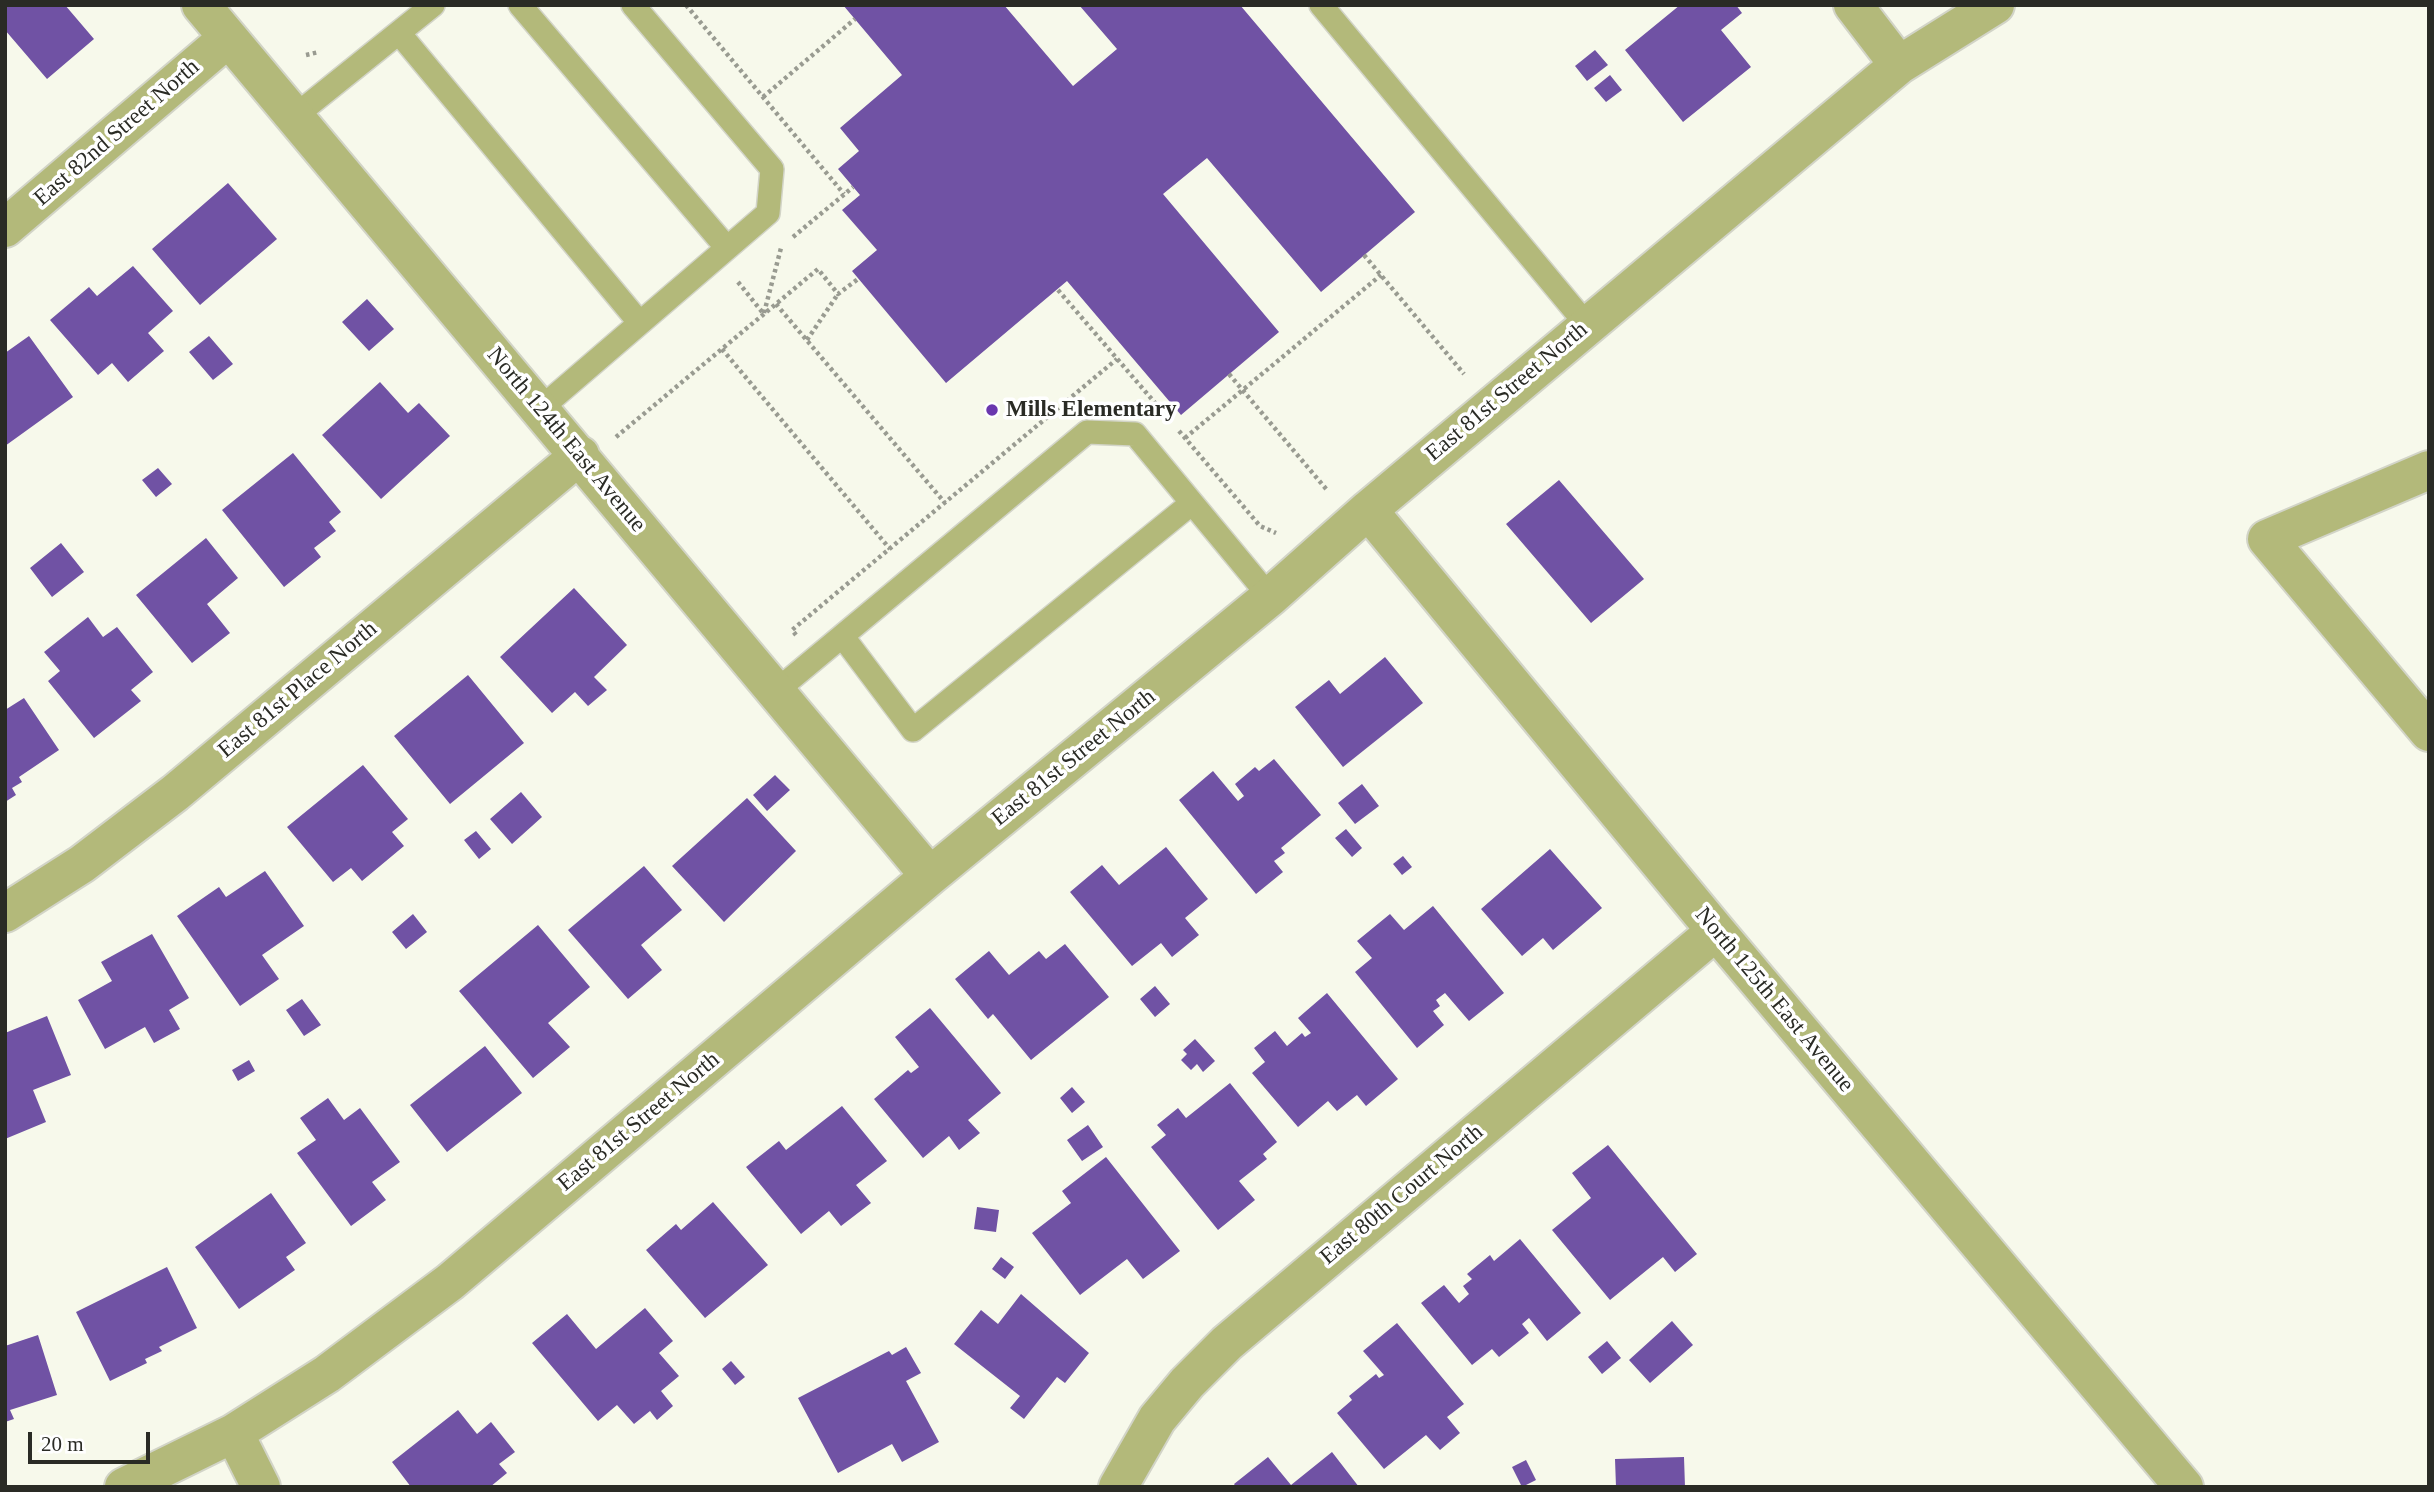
<!DOCTYPE html>
<style>
body{margin:0}
#map{position:relative;width:2434px;height:1492px;overflow:hidden;background:#f7f9eb;font-family:"Times New Roman",serif}
canvas{display:block}
.frame{position:absolute;inset:0;border:7px solid #2a2b25;pointer-events:none}
.scale{position:absolute;left:28px;top:1432px;width:122px;height:32px;box-sizing:border-box;border:4px solid #2a2b25;border-top:0;padding-left:9px;font-size:21px;line-height:24px;white-space:nowrap;color:#2a2b25;-webkit-text-stroke:5px #fff;paint-order:stroke}
</style>
<div id="map">
<canvas width="2434" height="1492"></canvas>
<div class="frame"></div>
<div class="scale">20 m</div>
</div>
<script>
const ctx = document.querySelector('canvas').getContext('2d');
ctx.lineJoin = 'round';
function paint(path, color) {
  ctx.fillStyle = color;
  ctx.fill(path, 'evenodd');
}
function poly(rows) {
  const path = new Path2D();
  for (const r of rows) {
    path.moveTo(r[0], r[1]);
    for (let i = 2; i < r.length; i += 2) path.lineTo(r[i], r[i + 1]);
  }
  return path;
}
function strokePath(path, color, width, dash) {
  ctx.strokeStyle = color;
  ctx.lineWidth = width;
  ctx.lineCap = dash ? 'butt' : 'round';
  ctx.setLineDash(dash || []);
  ctx.stroke(path);
}
function write(font, color, halo, rows, align = 'center') {
  ctx.font = font + ' "Times New Roman",serif';
  ctx.lineWidth = 7;
  ctx.setLineDash([]);
  ctx.textBaseline = 'middle';
  ctx.strokeStyle = halo;
  ctx.fillStyle = color;
  for (const [text, x, y, turn = 0] of rows) {
    ctx.save();
    ctx.translate(x, y);
    ctx.rotate((+turn || 0) * Math.PI / 180);
    ctx.textAlign = isNaN(turn) ? turn : align;
    if (halo) ctx.strokeText(text, 0, 0);
    ctx.fillText(text, 0, 0);
    ctx.restore();
  }
}
const building = poly([
 [5,5,65,5,94,39,47,79,5,30],
 [843,5,1004,5,1073,86,1117,49,1079,5,1240,5,1415,212,1321,292,1207,158,1163,194,1279,332,1181,415,1067,281,946,383,852,271,877,250,842,210,860,195,838,169,859,151,840,128,902,75],
 [1680,5,1736,5,1742,13,1721,30,1751,67,1683,122,1625,50],
 [1595,50,1608,65,1587,81,1575,66],
 [1610,75,1622,90,1606,102,1594,88],
 [228,183,277,239,200,305,152,249],
 [133,266,173,311,148,333,164,351,128,382,112,363,98,375,50,320,89,287,97,296],
 [367,299,394,329,369,351,342,322],
 [29,336,73,397,5,446,5,353],
 [209,336,233,364,213,380,189,352],
 [380,382,408,413,419,403,450,436,381,499,322,435],
 [293,453,341,512,329,522,336,531,314,548,321,557,284,587,222,510],
 [158,468,172,484,156,497,142,480],
 [1559,480,1644,579,1591,623,1506,524],
 [206,538,238,578,207,604,230,633,192,663,136,595],
 [61,543,84,572,52,597,30,568],
 [574,588,627,645,594,677,607,690,588,706,575,692,552,713,500,657],
 [88,617,103,637,117,627,153,672,131,690,141,701,94,738,48,681,60,671,44,652],
 [1385,657,1423,703,1343,767,1295,707,1329,680,1340,694],
 [468,675,524,743,450,804,394,736],
 [24,698,59,750,19,777,22,782,12,788,16,795,5,802,5,710],
 [1274,759,1321,815,1281,848,1285,853,1274,861,1283,872,1256,894,1179,800,1213,771,1238,801,1244,796,1235,784,1255,767,1259,771],
 [363,765,408,819,392,832,404,846,362,881,351,868,333,882,287,827],
 [775,775,790,790,767,811,753,795],
 [1362,784,1379,806,1355,824,1338,803],
 [521,792,542,817,512,844,490,819],
 [747,798,796,851,724,922,672,866],
 [1346,829,1362,848,1352,857,1335,838],
 [476,831,491,849,479,859,464,840],
 [1166,847,1208,899,1185,918,1199,935,1172,957,1161,943,1132,966,1070,892,1102,865,1119,885],
 [1550,849,1602,908,1553,950,1543,938,1522,956,1481,909],
 [1403,856,1412,867,1402,875,1393,864],
 [644,866,682,910,641,945,662,970,628,999,568,930],
 [265,871,304,926,262,955,279,979,240,1006,177,916,219,887,226,897],
 [1433,906,1504,993,1469,1021,1445,993,1436,1000,1440,1006,1433,1011,1444,1025,1417,1048,1355,972,1372,958,1357,941,1390,914,1404,930],
 [413,914,427,932,406,949,392,932],
 [538,925,590,987,548,1023,570,1047,533,1078,459,991],
 [152,934,189,998,169,1010,180,1029,154,1043,145,1027,105,1049,78,1000,112,981,101,962],
 [1065,944,1109,997,1031,1060,993,1014,988,1019,955,979,989,951,1009,975,1039,951,1046,959],
 [1155,986,1170,1004,1155,1017,1140,999],
 [1327,993,1398,1079,1366,1106,1357,1095,1337,1111,1328,1101,1298,1127,1252,1073,1265,1062,1254,1048,1275,1031,1287,1046,1302,1033,1305,1037,1311,1033,1298,1018],
 [302,999,321,1025,304,1036,286,1010],
 [930,1008,1001,1093,968,1120,980,1133,959,1150,949,1136,923,1158,874,1099,908,1070,911,1073,919,1067,895,1037],
 [47,1016,71,1075,33,1090,46,1122,5,1139,5,1033],
 [1195,1039,1215,1061,1203,1072,1197,1064,1191,1070,1181,1060,1187,1054,1183,1050],
 [485,1046,522,1093,447,1152,410,1105],
 [249,1060,255,1071,238,1081,232,1070],
 [1230,1083,1277,1142,1263,1154,1267,1159,1239,1181,1255,1200,1218,1230,1151,1147,1166,1135,1157,1125,1178,1108,1186,1118],
 [1072,1087,1085,1102,1072,1113,1060,1098],
 [328,1098,344,1120,360,1108,400,1162,372,1182,386,1200,351,1226,297,1153,316,1140,300,1118],
 [842,1106,887,1161,856,1185,871,1203,841,1226,829,1211,801,1234,746,1167,779,1141,786,1150],
 [1088,1125,1103,1147,1082,1161,1067,1140],
 [1608,1145,1697,1254,1675,1272,1663,1257,1610,1300,1552,1230,1591,1198,1572,1173],
 [1106,1157,1180,1251,1143,1279,1127,1259,1080,1295,1032,1233,1071,1203,1062,1191],
 [271,1193,306,1243,286,1257,295,1270,239,1309,195,1247],
 [713,1202,768,1265,705,1318,646,1250,676,1224,681,1230],
 [977,1207,999,1210,996,1232,974,1229],
 [1520,1239,1581,1313,1547,1341,1529,1318,1522,1324,1529,1333,1499,1357,1492,1349,1472,1365,1421,1303,1444,1285,1459,1303,1469,1294,1463,1286,1472,1279,1467,1274,1490,1255,1494,1261],
 [1001,1257,1014,1267,1005,1279,992,1269],
 [167,1267,197,1328,159,1347,162,1351,145,1359,147,1363,110,1381,76,1312],
 [1021,1294,1089,1353,1065,1383,1057,1377,1024,1419,1010,1408,1020,1396,954,1344,981,1310,998,1324],
 [645,1308,673,1341,659,1353,679,1376,661,1391,673,1406,657,1420,650,1411,634,1424,617,1405,598,1421,532,1343,567,1314,596,1349],
 [1672,1321,1693,1345,1650,1383,1629,1360],
 [1397,1323,1464,1404,1447,1417,1460,1433,1440,1450,1426,1435,1384,1469,1337,1413,1352,1400,1349,1396,1376,1374,1379,1378,1384,1375,1363,1351],
 [38,1335,57,1395,10,1410,14,1419,5,1422,5,1346],
 [1607,1341,1621,1358,1602,1374,1588,1357],
 [906,1347,921,1373,906,1381,939,1442,902,1462,892,1444,838,1473,798,1398,889,1351,892,1355],
 [731,1361,745,1377,735,1385,722,1369],
 [458,1410,477,1434,491,1422,515,1452,499,1464,507,1473,490,1487,411,1487,392,1462],
 [1332,1452,1359,1487,1236,1487,1234,1484,1268,1457,1291,1485],
 [1684,1457,1685,1487,1616,1487,1615,1459],
 [1526,1460,1536,1480,1522,1487,1512,1467]
]);
const path = poly([
 [686,5,844,194],
 [306,55,319,52],
 [763,97,855,19],
 [793,237,853,187],
 [1364,255,1464,374],
 [738,282,763,313],
 [1058,290,1162,411],
 [776,304,945,503],
 [764,313,781,248],
 [807,340,838,294],
 [722,349,890,549],
 [1229,374,1327,490],
 [1179,431,1260,526,1276,533],
 [616,437,818,269,838,294,858,279],
 [1185,438,1381,275],
 [796,635,792,630,1117,359]
]);
const service = poly([
 [520,5,727,248],
 [1321,5,1587,325],
 [399,33,639,322],
 [295,116,433,5],
 [540,409,768,213,772,169,633,5],
 [843,637,913,730,1192,503],
 [775,692,1087,432,1135,434,1270,597]
]);
const minor = poly([
 [201,5,930,876],
 [1853,5,1899,65],
 [5,228,228,38],
 [2429,470,2267,539,2429,732],
 [1368,510,1716,931,2184,1487],
 [5,913,82,864,175,793,580,455],
 [234,1433,261,1487],
 [124,1487,234,1433,327,1374,450,1282,930,876,1270,597,1368,510,1899,65,1995,5],
 [1118,1487,1157,1419,1187,1383,1227,1343,1716,931]
]);
const markers = [
 [992,410,7,"#6a37ae"]
];
const streetNames = [
 ["East 82nd Street North",117,133,-41],
 ["East 81st Street North",1507,392,-40],
 ["North 124th East Avenue",566,440,50],
 ["East 81st Place North",298,690,-40],
 ["East 81st Street North",1074,758,-39],
 ["North 125th East Avenue",1774,1000,50],
 ["East 81st Street North",639,1122,-40],
 ["East 80th Court North",1402,1195,-40]
];
const poiNames = [
 ["Mills Elementary",1006,410]
];
paint(building, '#7052a4');
strokePath(service, '#d2d4c7', 26);
strokePath(minor, '#d2d4c7', 42);
strokePath(path, '#999b91', 4.5, [3.5, 3.5]);
strokePath(service, '#b3b97a', 23);
strokePath(minor, '#b3b97a', 38);
for (const [x, y, r, color] of markers) {
  const dot = new Path2D();
  dot.arc(x, y, r, 0, 2 * Math.PI);
  ctx.fillStyle = color;
  ctx.fill(dot);
  strokePath(dot, '#fff', 2.5);
}
write('23px', '#2a2b25', '#fff', streetNames);
write('bold 23px', '#2a2b25', '#fff', poiNames, 'left');
</script>
